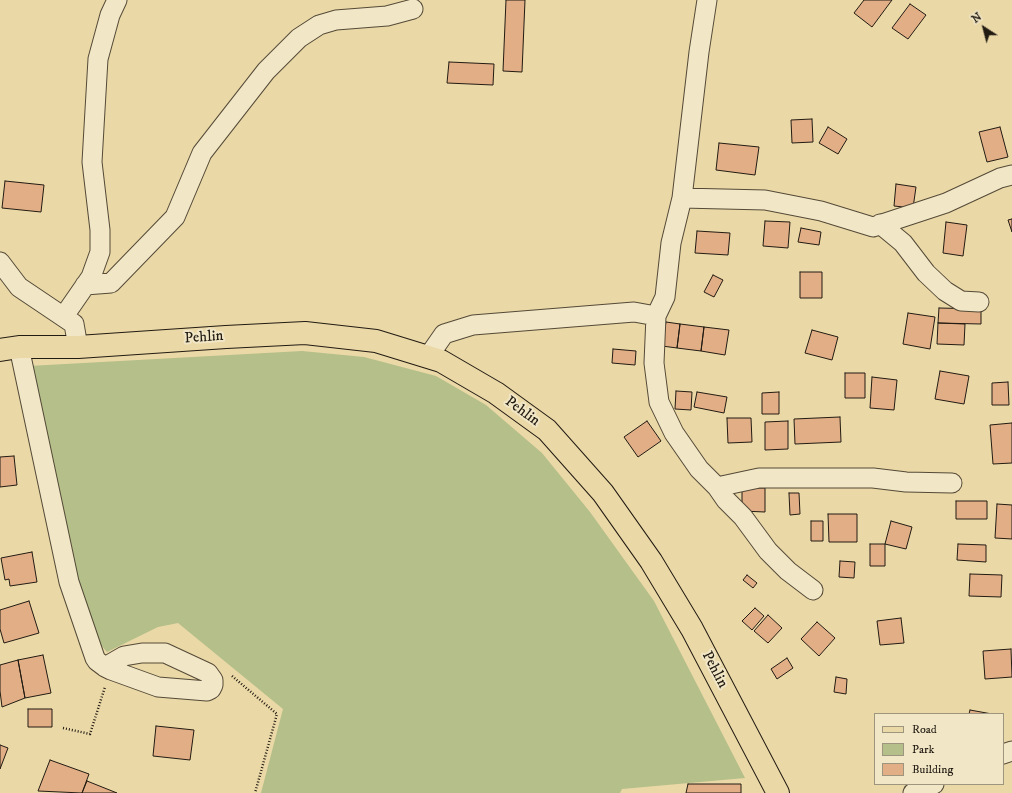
<!DOCTYPE html>
<style>
body{margin:0}
#map{position:relative;width:1012px;height:793px;overflow:hidden;background:#ead8a7;font-family:"IM FELL DW Pica",serif}
canvas{display:block}
.legend{position:absolute;left:874px;top:713px;width:130px;height:72px;box-sizing:border-box;background:#f1e6c6;border:1px solid #9e957e;margin:0;padding:5px 7px;list-style:none;font-size:12px;color:#221b12}
.legend li{display:flex;align-items:center;gap:8px;height:20px}
.legend b{width:20px;border:1px solid #9e957e}
.north{position:absolute;left:964px;top:8px;width:40px;height:40px;-webkit-text-stroke:3px #f1e6c6;paint-order:stroke;rotate:324deg;font-size:11px;font-weight:700;line-height:16px;text-align:center;color:#221b12}
.north::after{content:'';display:block;margin:auto;width:14px;height:18px;background:#221b12;clip-path:polygon(50% 0,100% 100%,50% 72%,0 100%)}
</style>
<div id="map">
<canvas width="1012" height="793"></canvas>
<ul class="legend">
<li><b style="height:5px;background:#ead8a7"></b>Road</li>
<li><b style="height:11px;background:#b4bf89"></b>Park</li>
<li><b style="height:11px;background:#e1ae86"></b>Building</li>
</ul>
<div class="north">N</div>
</div>
<script>
const ctx = document.querySelector('canvas').getContext('2d');
ctx.lineJoin = 'round';
function paint(path, color) {
  ctx.fillStyle = color;
  ctx.fill(path, 'evenodd');
}
function poly(rows) {
  const path = new Path2D();
  for (const r of rows) {
    path.moveTo(r[0], r[1]);
    for (let i = 2; i < r.length; i += 2) path.lineTo(r[i], r[i + 1]);
  }
  return path;
}
function strokePath(path, color, width, dash) {
  ctx.strokeStyle = color;
  ctx.lineWidth = width;
  ctx.lineCap = dash ? 'butt' : 'round';
  ctx.setLineDash(dash || []);
  ctx.stroke(path);
}
function write(font, color, halo, rows, align = 'center') {
  ctx.font = font + ' "IM FELL DW Pica",serif';
  ctx.lineWidth = 4;
  ctx.setLineDash([]);
  ctx.textBaseline = 'middle';
  ctx.strokeStyle = halo;
  ctx.fillStyle = color;
  for (const [text, x, y, turn = 0] of rows) {
    ctx.save();
    ctx.translate(x, y);
    ctx.rotate((+turn || 0) * Math.PI / 180);
    ctx.textAlign = isNaN(turn) ? turn : align;
    if (halo) ctx.strokeText(text, 0, 0);
    ctx.fillText(text, 0, 0);
    ctx.restore();
  }
}
const green = poly([
 [302,351,364,357,436,376,486,405,542,453,590,512,654,601,745,778,622,789,620,793,261,793,283,709,178,623,158,627,107,652,99,643,77,588,29,366]
]);
const building = poly([
 [506,0,525,0,522,72,503,71,506,0],
 [864,0,892,0,872,27,854,13,864,0],
 [910,4,926,15,908,39,892,28,910,4],
 [449,62,494,64,493,85,447,83,449,62],
 [812,119,813,142,792,143,791,120,812,119],
 [828,127,847,139,838,154,819,143,828,127],
 [1000,127,1008,157,987,162,979,132,1000,127],
 [719,143,759,147,755,175,716,170,719,143],
 [5,181,44,185,41,212,2,208,5,181],
 [896,184,916,187,913,208,894,206,896,184],
 [1012,219,1012,232,1008,220,1012,219],
 [765,221,790,222,788,248,763,246,765,221],
 [946,222,967,225,963,256,943,253,946,222],
 [801,228,821,232,819,245,798,242,801,228],
 [697,231,730,233,728,255,695,253,697,231],
 [800,272,822,272,822,298,800,298,800,272],
 [713,275,723,280,714,297,704,292,713,275],
 [939,308,981,309,981,324,938,323,939,308],
 [908,313,935,317,930,349,903,344,908,313],
 [666,322,680,324,677,348,662,346,666,322],
 [938,323,965,324,964,345,937,344,938,323],
 [680,324,704,327,701,351,677,348,680,324],
 [704,327,729,330,725,355,701,351,704,327],
 [812,330,838,337,832,360,805,353,812,330],
 [613,349,636,351,635,365,612,363,613,349],
 [940,371,969,376,964,404,935,399,940,371],
 [845,373,865,373,865,398,845,398,845,373],
 [872,377,897,380,894,410,870,408,872,377],
 [1008,382,1009,405,992,405,992,383,1008,382],
 [676,391,692,392,691,410,675,409,676,391],
 [697,392,727,397,724,413,694,407,697,392],
 [779,392,779,414,762,414,762,393,779,392],
 [840,417,841,442,795,444,794,419,840,417],
 [727,418,751,418,752,442,728,443,727,418],
 [647,421,661,441,638,457,624,437,647,421],
 [788,421,788,449,765,450,765,422,788,421],
 [1012,423,1012,463,993,464,990,425,1012,423],
 [14,456,17,485,0,487,0,457,14,456],
 [742,488,765,488,765,512,742,511,742,488],
 [789,493,799,493,800,514,790,515,789,493],
 [956,501,987,501,987,519,956,519,956,501],
 [997,504,1012,505,1012,539,995,538,997,504],
 [828,514,857,514,857,542,829,542,828,514],
 [811,521,823,521,823,541,811,541,811,521],
 [891,521,912,527,906,549,885,544,891,521],
 [870,544,885,544,885,566,870,566,870,544],
 [958,544,986,545,986,562,957,560,958,544],
 [32,552,37,582,10,586,9,579,5,580,1,558,32,552],
 [840,561,855,562,854,578,839,577,840,561],
 [970,574,1002,575,1001,597,969,596,970,574],
 [747,575,757,583,753,588,743,580,747,575],
 [29,601,39,633,4,643,0,629,0,610,29,601],
 [755,608,764,616,752,630,742,621,755,608],
 [768,615,782,628,768,643,754,631,768,615],
 [901,618,904,643,880,645,877,621,901,618],
 [817,622,835,638,819,656,801,639,817,622],
 [1011,649,1012,677,985,679,983,651,1011,649],
 [43,655,51,693,25,698,18,660,43,655],
 [787,658,793,668,777,679,771,669,787,658],
 [18,660,25,698,2,707,0,691,0,665,18,660],
 [836,677,847,679,846,694,834,692,836,677],
 [28,709,52,709,52,727,28,727,28,709],
 [970,710,992,714,969,714,970,710],
 [156,726,194,730,190,760,153,756,156,726],
 [0,745,8,748,0,769,0,745],
 [50,760,89,774,82,793,38,791,50,760],
 [87,781,117,793,82,793,87,781],
 [688,784,741,784,741,793,686,793,688,784]
]);
const path = poly([
 [232,676,277,714,255,793],
 [63,728,90,734,105,687]
]);
const minor = poly([
 [682,198,765,200,821,211,873,227,946,203,1000,178,1012,175],
 [880,224,903,243,926,273,945,291,961,301,979,302],
 [0,262,19,287,74,324,78,347],
 [85,285,111,283,175,217,202,153,266,71,299,38,319,25,336,20,387,16,413,9],
 [64,316,91,277,100,252,100,230,92,162,95,110,98,59,110,15,117,0],
 [656,316,654,363,659,402,674,433,699,469,717,487,759,478,873,478,906,482,952,483],
 [19,347,69,582,95,658,97,661,105,667,111,670,158,687,207,691,211,689,213,685,213,680,208,673,165,653,142,653,124,656,105,667],
 [428,357,444,334,473,325,634,312,656,316,665,297,671,243,682,198,699,52,707,0],
 [717,487,726,500,743,517,768,551,788,571,813,590],
 [1003,754,1012,751],
 [913,793,934,784]
]);
const major = poly([
 [0,350,19,347,78,347,226,337,305,333,376,341,441,361,496,393,547,430,603,493,651,561,692,629,778,793]
]);
const streetNames = [
 ["Pehlin",204,338,-4],
 ["Pehlin",522,412,36],
 ["Pehlin",714,670,62]
];
paint(green, '#b4bf89');
paint(building, '#e1ae86');
strokePath(building, '#221b12', 1);
strokePath(minor, '#544a37', 21);
strokePath(major, '#221b12', 24);
strokePath(path, '#221b12', 2.5, [1, 2]);
strokePath(minor, '#f1e6c6', 19);
strokePath(major, '#ead8a7', 22);
write('15px', '#221b12', '#f1e6c6', streetNames);
</script>
